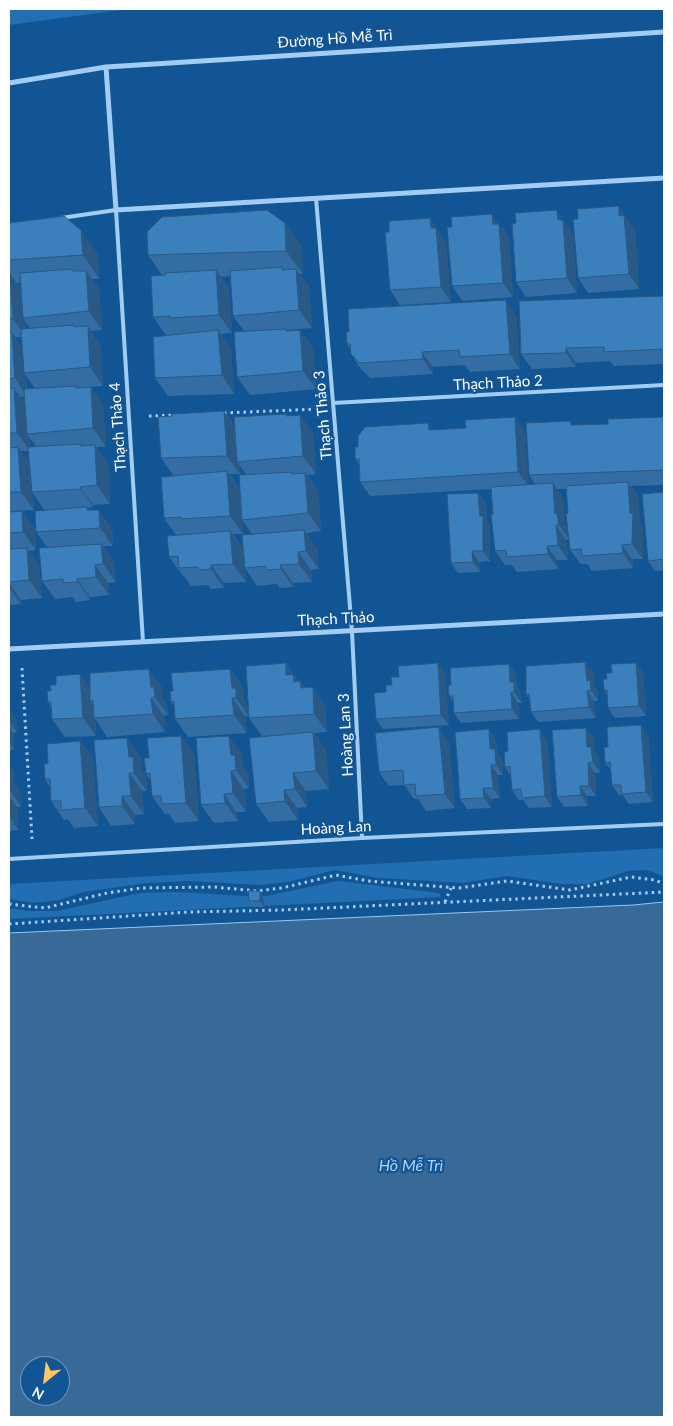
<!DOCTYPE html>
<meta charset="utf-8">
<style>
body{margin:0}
#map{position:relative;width:673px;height:1426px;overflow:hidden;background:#125595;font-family:Lato,sans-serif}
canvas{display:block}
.frame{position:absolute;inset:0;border:10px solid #fff;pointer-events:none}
.north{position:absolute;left:20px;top:1356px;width:50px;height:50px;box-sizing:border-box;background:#125595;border:1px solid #7199bf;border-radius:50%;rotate:209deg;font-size:14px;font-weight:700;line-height:20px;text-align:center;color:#fff}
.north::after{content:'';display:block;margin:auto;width:18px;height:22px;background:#ffc663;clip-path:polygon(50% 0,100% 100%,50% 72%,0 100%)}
</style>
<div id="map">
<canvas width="673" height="1426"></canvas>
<div class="frame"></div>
<div class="north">N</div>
</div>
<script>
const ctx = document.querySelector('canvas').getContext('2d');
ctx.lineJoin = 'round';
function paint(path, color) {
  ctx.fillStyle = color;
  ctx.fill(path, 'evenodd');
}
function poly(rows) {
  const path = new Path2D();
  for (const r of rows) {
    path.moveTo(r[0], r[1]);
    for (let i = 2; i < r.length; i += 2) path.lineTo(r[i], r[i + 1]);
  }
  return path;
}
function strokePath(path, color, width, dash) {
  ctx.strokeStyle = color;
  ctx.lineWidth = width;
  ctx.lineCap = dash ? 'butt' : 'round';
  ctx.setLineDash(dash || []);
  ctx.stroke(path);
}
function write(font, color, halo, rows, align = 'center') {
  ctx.font = font + ' Lato,sans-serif';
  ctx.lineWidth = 4.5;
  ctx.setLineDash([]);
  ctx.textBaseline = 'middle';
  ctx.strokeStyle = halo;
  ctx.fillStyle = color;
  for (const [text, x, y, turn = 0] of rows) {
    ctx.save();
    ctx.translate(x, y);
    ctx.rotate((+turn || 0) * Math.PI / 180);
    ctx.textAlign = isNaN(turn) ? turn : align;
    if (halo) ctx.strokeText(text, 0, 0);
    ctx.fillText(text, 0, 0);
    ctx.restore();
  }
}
const green = poly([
 [9,9,129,9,9,25],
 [664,848,664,876,646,870,628,871,588,884,562,884,507,876,463,883,432,881,378,878,335,870,288,882,261,885,188,881,147,883,84,892,59,900,33,903,9,899,9,884],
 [338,881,439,893,441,897,9,919,9,908,30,911,57,911,140,893,176,892,261,897]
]);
const water = poly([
 [664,902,664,1417,9,1417,9,933,633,905,664,902],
 [30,1366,60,1366,60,1396,30,1396,30,1366]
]);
const path = poly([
 [224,413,318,409],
 [149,416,175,415],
 [22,668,32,839],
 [445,902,451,888],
 [9,904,45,908,107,893,141,888,214,887,257,891,282,888,336,875,368,881,459,888,507,881,570,890,631,877,655,880,664,884],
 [9,924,189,912,282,910,664,892]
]);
const lane = poly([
 [316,198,352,631,362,838],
 [61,218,116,210,143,642],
 [333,403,664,385],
 [9,859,362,838,664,824]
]);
const street = poly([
 [106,67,116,210,664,178],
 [9,83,106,67,664,32],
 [9,649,664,614]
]);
const wall = poly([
 [430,218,446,243,451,302,400,305,390,290,389,232],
 [629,220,629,222,635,230,639,289,588,293,578,278],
 [9,223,98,254,99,279,92,279,99,289,102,330,91,331,100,345,103,386,77,388,103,405,106,447,96,447,108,463,110,504,93,505,93,507,87,508,89,510,112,528,113,546,103,546,114,562,116,582,108,583,109,595,90,597,90,600,76,602,73,597,55,599,42,581,48,548,36,532,44,510,33,493,34,510,9,511],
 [17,283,21,283,21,289],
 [25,321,30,328,26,328],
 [14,337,22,337,23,349],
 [26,376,35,388,27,389],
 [21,397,25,397,25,403],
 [29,437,36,446,30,447],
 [21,451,29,451,30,463],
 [285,223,301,246,303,274,299,274,309,287,312,328,287,330,313,348,316,389,250,395,237,377,244,331,233,316,230,276,221,277,229,288,232,333,221,334,231,348,234,394,168,396,155,378,166,335,153,317,162,275,148,255],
 [567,225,567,226,573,234,577,293,526,297,516,282],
 [503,228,509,238,513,297,462,301,452,286],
 [664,296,664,364,614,366,610,361,576,363,576,367,532,369,521,354],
 [516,315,520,369,470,372,465,365,433,367,433,374,370,378,361,369,351,354,351,350,347,344],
 [224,411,235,426,287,416,300,415,313,434,316,474,307,475,318,491,321,531,306,533,317,548,319,569,311,570,312,582,293,583,293,587,280,588,277,584,257,586,245,568,252,534,242,520,243,534,233,534,243,549,246,582,224,583,224,588,211,589,208,585,191,586,169,557,176,535,164,518,174,476,161,458],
 [239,465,246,474,240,489,230,474,240,474],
 [664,417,664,485,631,486,638,497,640,523,643,527,643,559,632,559,633,568,592,571,587,564,581,564,570,550,569,539,566,540,568,560,557,560,558,569,517,572,512,565,505,565,495,551,491,489,370,496,360,482,359,464,355,459,358,447,433,430,525,432,528,485,535,484,529,475,570,421,573,425,608,424],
 [557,489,567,489,568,513,568,528,565,525,563,498],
 [664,492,664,570,655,571,648,561],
 [478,493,486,503,487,521,490,526,490,561,479,562,480,572,458,573,451,563],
 [22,511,35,529,36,550,29,551,39,566,42,598,21,600,21,604,9,605,9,512],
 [585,662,593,672,594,685,597,690,598,701,594,701,596,718,538,722,531,712,529,699,526,694],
 [286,663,299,682,300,681,305,688,313,687,325,706,327,732,314,733,326,750,329,789,306,791,307,807,297,808,298,820,269,822,256,804,284,735,262,736,249,718,249,716,245,716,247,733,188,737,175,719,175,707,171,702,173,691,230,669,243,687,244,700,248,706],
 [636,663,643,673,646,716,615,718,608,708,607,696,604,690,607,679],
 [509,664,516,674,517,687,521,692,522,703,518,703,519,719,461,723,454,713,453,701,449,696,451,685],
 [445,674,449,725,383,729,376,719,386,692,392,685],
 [162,687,163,700,167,705,168,715,164,716,165,732,107,737,95,719,96,736,65,737,52,719,52,708,48,702,90,688],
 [9,710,16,721,17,732,13,733,14,750,9,750],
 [586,728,593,738,594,750,599,757,600,773,595,773,596,796,587,796,588,806,564,807,557,797],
 [648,735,653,802,629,804,623,795,619,795,612,785,611,770,605,763,608,747],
 [181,736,194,754,199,821,175,823,169,814,165,814,152,796,151,781,146,774,149,758],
 [496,740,497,752,502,759,503,775,498,775,500,798,491,799,491,808,467,809,460,799],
 [547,740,552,807,529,808,523,800,519,800,512,790,510,774,505,767,508,751],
 [80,741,93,759,98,826,74,828,68,819,64,820,51,801,50,787,45,779,48,763],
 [449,742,455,808,426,811,418,799,414,799,404,785,389,786,379,772],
 [242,754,243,766,248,773,249,788,244,789,246,812,236,812,238,821,214,823,201,805],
 [140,756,141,769,146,775,147,791,142,791,144,814,135,815,135,824,111,826,99,807],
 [9,764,14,772,15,785,20,791,21,807,17,807,18,830,9,831,10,840,9,840],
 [260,891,263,896,264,907,252,907,249,901]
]);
const shadedWall = poly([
 [619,206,635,230,639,289,629,274,619,216],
 [557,210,573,234,577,293,567,278,558,220],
 [492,214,509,238,513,297,503,283],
 [430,218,446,243,451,302,441,287,431,228],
 [285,223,301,246,303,274,286,251],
 [81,230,98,254,99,279,83,255],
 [296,269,309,287,312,328,299,310],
 [216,270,229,288,232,333,219,315],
 [86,271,99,289,102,330,89,311],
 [10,274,23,292,23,318,25,321,26,337,13,319],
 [506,300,516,315,520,369,510,354],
 [88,326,100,345,103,386,90,367],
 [218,330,231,348,234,394,222,375],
 [300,330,313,348,316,389,303,371],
 [12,333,24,351,24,373,26,376,27,397,15,378],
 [566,348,576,363,576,367,566,353],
 [422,352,433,367,433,374,423,359],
 [91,387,103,405,106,447,93,428],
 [14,388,27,406,27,434,29,437,30,451,17,433],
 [224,411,237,429,237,462,239,465,240,474,227,456],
 [300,415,313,434,316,474,303,456],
 [515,417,525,432,529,487,518,472],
 [428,423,438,437,429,430],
 [95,445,108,463,110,504,97,485],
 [18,447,31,465,32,492,33,493,34,510,21,492],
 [227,471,240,489,243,534,230,516],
 [305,473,318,491,321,531,308,513],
 [628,482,638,497,640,523,643,527,643,559,632,544],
 [553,483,563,498,565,525,568,528,569,539,559,525,555,514],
 [80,487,93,505,93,507,81,489],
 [478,493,486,503,487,521,490,526,490,561,483,551],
 [99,510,112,528,113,546,100,528],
 [22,511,35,529,36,550,23,532],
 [556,525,566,540,568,560,558,545],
 [304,530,317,548,319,569,306,551],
 [230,531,243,549,246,582,233,564],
 [101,544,114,562,116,582,103,564],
 [622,545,632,559,633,568,623,553],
 [547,546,557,560,558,569,548,554],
 [27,548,39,566,42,598,29,580],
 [472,551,479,562,480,572,473,562],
 [298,552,311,570,312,582,299,564],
 [95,565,108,583,109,595,96,577],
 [211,565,224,583,224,588,211,569],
 [280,565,293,583,293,587,281,569],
 [77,579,90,597,90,600,78,582],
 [9,583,21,600,21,604,9,587],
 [585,662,593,672,594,685,597,690,598,701,591,690,587,681],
 [286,663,300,684,300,681,313,700,286,675],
 [438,663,445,674,449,725,441,715],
 [636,663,643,673,646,716,639,706],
 [509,664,516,674,517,687,521,692,522,703,514,692,510,682],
 [149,669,162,687,163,700,167,705,168,715,155,697,151,687],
 [230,669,243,687,244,700,248,706,249,716,236,698,232,688],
 [80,674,93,692,93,700,90,701,94,707,96,736,83,718],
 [313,687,325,706,327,732,314,714],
 [587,691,594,701,596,718,589,707],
 [511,692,518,703,519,719,512,709],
 [151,698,164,716,165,732,153,714],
 [232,698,245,716,247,733,234,715],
 [9,710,16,721,17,732,9,721],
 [641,725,648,735,653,802,646,792],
 [9,726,13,733,14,750,9,742],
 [439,727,449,742,455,808,445,794],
 [586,728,593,738,594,750,599,757,600,773,593,762,587,747],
 [489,729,496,740,497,752,502,759,503,775,496,765,490,749],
 [540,729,547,740,552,807,545,796],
 [313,732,326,750,329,789,316,771],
 [181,736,194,754,199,821,186,803],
 [229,736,242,754,243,766,248,773,249,788,236,770,231,755],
 [127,738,140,756,141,769,146,775,147,791,134,773,129,757],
 [80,741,93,759,98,826,85,808],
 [588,763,595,773,596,796,589,786],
 [9,764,14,772,15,785,20,791,21,807,9,789],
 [491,765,498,775,500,798,493,788],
 [231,771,244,789,246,812,233,793],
 [129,773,142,791,144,814,131,796],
 [293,773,306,791,307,807,295,789],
 [580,786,587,796,588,806,581,795],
 [483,788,491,799,491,808,484,798],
 [284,790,297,808,298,820,285,801],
 [224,794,236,812,238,821,225,803],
 [9,796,17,807,18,830,9,816],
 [122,796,135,815,135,824,122,806],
 [260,891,263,896,264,907,260,901]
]);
const building = poly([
 [619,206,619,216,624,215,629,274,578,278,573,219,578,219,577,209,619,206],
 [267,210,285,223,286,251,148,255,147,232,162,217,267,210],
 [557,210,558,220,563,220,567,278,516,282,512,224,516,223,515,213,557,210],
 [492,214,493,224,499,224,503,283,452,286,447,227,452,227,451,217,492,214],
 [64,216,81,230,83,255,9,260,9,223,64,216],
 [430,218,431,228,436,228,441,287,390,290,385,232,389,232,389,221,430,218],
 [282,267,282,270,296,269,299,310,233,316,230,271,282,267],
 [72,269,72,271,86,271,89,311,23,318,20,273,72,269],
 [216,270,219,315,170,318,170,316,153,317,151,276,165,275,165,273,216,270],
 [9,274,10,274,13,319,9,319,9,274],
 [664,296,664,349,604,352,604,347,566,348,566,353,521,354,519,301,664,296],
 [506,300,510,354,460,357,459,350,422,352,423,359,360,363,351,354,350,344,347,344,346,332,349,332,348,309,506,300],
 [73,325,74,327,88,326,90,367,24,373,21,329,73,325],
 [286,329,286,331,300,330,303,371,237,377,234,332,286,329],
 [218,330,222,375,155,378,153,337,218,330],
 [9,333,12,333,15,378,9,379,9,333],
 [76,386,76,388,91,387,93,428,27,434,24,389,76,386],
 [9,388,14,388,17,433,9,433,9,388],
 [224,411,227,456,161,458,158,417,172,416,172,414,224,411],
 [286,414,286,416,300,415,303,456,237,462,234,417,286,414],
 [515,417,518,472,360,482,359,459,355,459,355,447,358,447,358,436,365,427,428,423,429,430,466,428,465,420,515,417],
 [664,417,664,470,529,475,526,423,570,421,571,425,608,424,608,419,664,417],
 [80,444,80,446,95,445,97,485,80,487,81,489,32,492,28,447,80,444],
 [18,447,21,492,9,492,9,448,18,447],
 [227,471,230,516,181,519,181,517,164,518,161,477,227,471],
 [291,472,291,474,305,473,308,513,242,520,239,475,291,472],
 [628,482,630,513,633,513,632,544,622,545,623,553,582,556,581,549,570,550,566,514,568,513,566,486,628,482],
 [553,483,555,514,557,513,559,525,556,525,558,545,547,546,548,554,507,557,506,550,495,551,491,515,493,514,491,487,553,483],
 [664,492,664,559,648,561,642,494,664,492],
 [478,493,480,516,483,516,483,551,472,551,473,562,451,563,447,494,478,493],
 [87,507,87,510,99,510,100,528,36,532,35,511,87,507],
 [22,511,23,532,9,533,9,512,22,511],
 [304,530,306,551,298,552,299,564,280,565,281,569,267,570,266,566,245,568,242,535,304,530],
 [230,531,233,564,211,565,211,569,198,570,198,567,179,568,178,556,169,557,167,536,230,531],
 [101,544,103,564,95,565,96,577,77,579,78,582,64,583,63,579,42,581,39,548,101,544],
 [27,548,29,580,9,582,9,549,27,548],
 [585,662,587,681,590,680,591,690,587,691,589,707,531,712,529,694,526,694,526,666,585,662],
 [286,663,286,675,293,674,294,682,300,681,301,688,313,687,314,714,249,718,246,666,286,663],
 [438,663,441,715,376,719,374,693,386,692,386,685,392,685,391,677,399,677,398,666,438,663],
 [636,663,639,706,608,708,607,690,604,690,603,679,607,679,606,673,612,673,611,664,636,663],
 [509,664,510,682,514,682,514,692,511,692,512,709,454,713,453,696,449,696,448,685,451,685,450,668,509,664],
 [149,669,151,687,154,687,155,697,151,698,153,714,94,718,93,700,90,701,90,673,149,669],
 [230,669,232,688,236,688,236,698,232,698,234,715,175,719,174,701,171,702,170,691,173,691,171,673,230,669],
 [80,674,83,718,52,719,51,702,48,702,47,691,51,691,50,685,56,685,56,676,80,674],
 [641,725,646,792,622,794,621,785,612,785,610,762,605,763,604,747,608,747,607,727,641,725],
 [439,727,445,794,416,796,415,784,404,785,403,770,379,772,375,733,439,727],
 [586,728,587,747,591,747,593,762,588,763,589,786,580,786,581,795,557,797,552,730,586,728],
 [489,729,490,749,495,749,496,765,491,765,493,788,483,788,484,798,460,799,455,732,489,729],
 [540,729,545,796,522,798,521,789,512,790,510,766,505,767,504,752,508,751,507,732,540,729],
 [313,732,316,771,293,773,295,789,284,790,285,801,256,804,249,738,313,732],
 [181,736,186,803,162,804,161,796,152,796,150,773,146,774,144,758,149,758,147,738,181,736],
 [229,736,231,755,235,755,236,770,231,771,233,793,224,794,225,803,201,805,196,738,229,736],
 [127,738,129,757,133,757,134,773,129,773,131,796,122,796,122,806,99,807,94,740,127,738],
 [80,741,85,808,61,810,61,801,51,801,50,779,45,779,44,764,48,763,47,744,80,741],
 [248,891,260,891,260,901,249,901,248,891]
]);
const streetNames = [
 ["Đường Hồ Mễ Trì",335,39,-4],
 ["Thạch Thảo 2",498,383,-3],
 ["Thạch Thảo 3",323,415,-95],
 ["Thạch Thảo 4",118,427,-94],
 ["Thạch Thảo",336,619,-3],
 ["Hoàng Lan 3",346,735,-93],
 ["Hoàng Lan",336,828,-3]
];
const waterNames = [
 ["Hồ Mễ Trì",411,1166]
];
paint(green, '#216eb2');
paint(water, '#396997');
strokePath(water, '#93c9f6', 1);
strokePath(path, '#a2ccf3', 3, [2.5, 4]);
strokePath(lane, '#a2ccf3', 4);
strokePath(street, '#a2ccf3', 5);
paint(wall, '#336da3');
paint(shadedWall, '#295984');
paint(building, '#3b7fbd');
strokePath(building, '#295984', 1);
write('15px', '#fff', '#125595', streetNames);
write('italic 16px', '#aed6fa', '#125595', waterNames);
</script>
